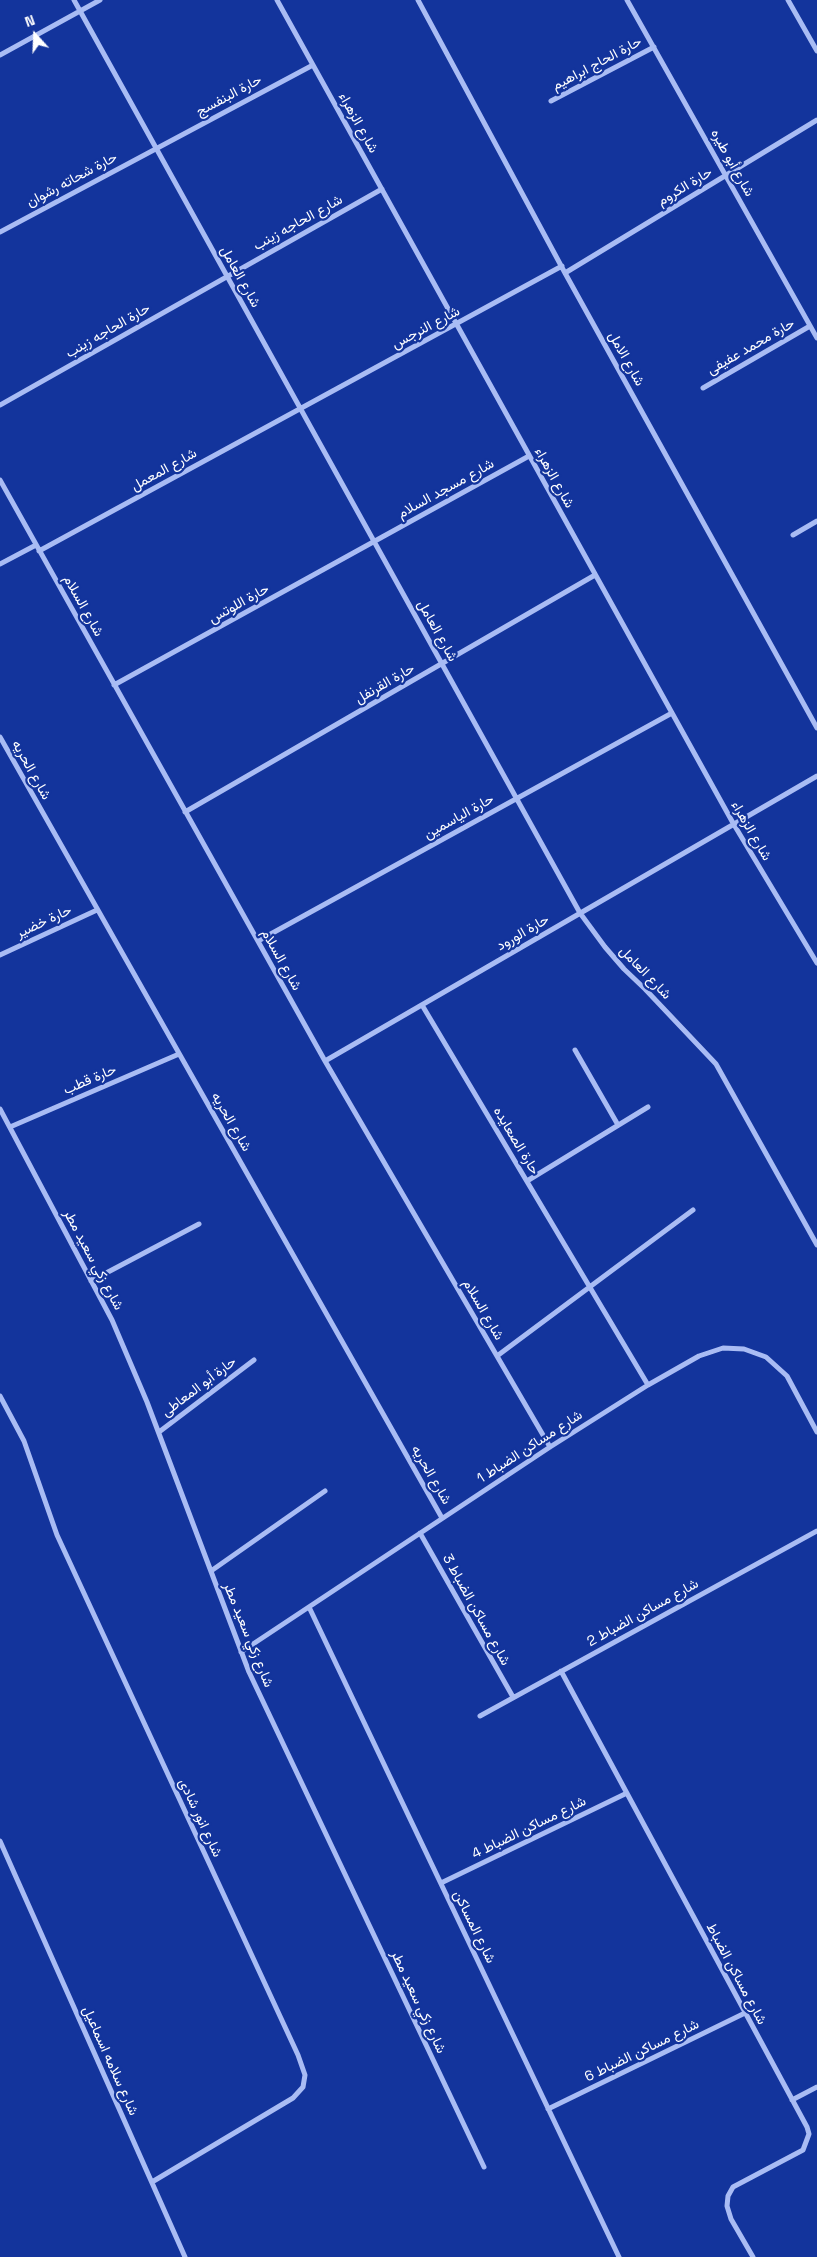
<!DOCTYPE html>
<meta charset="utf-8">
<style>
body{margin:0}
#map{position:relative;width:817px;height:2257px;overflow:hidden;background:#13349c;font-family:"Space Grotesk",sans-serif}
canvas{display:block}
.north{position:absolute;left:10px;top:10px;width:50px;height:50px;-webkit-text-stroke:4px #13349c;paint-order:stroke;rotate:340deg;font-size:14px;font-weight:700;line-height:20px;text-align:center;color:#fff}
.north::after{content:'';display:block;margin:auto;width:18px;height:22px;background:#fff;clip-path:polygon(50% 0,100% 100%,50% 72%,0 100%)}
</style>
<div id="map">
<canvas width="817" height="2257"></canvas>
<div class="north">N</div>
</div>
<script>
const ctx = document.querySelector('canvas').getContext('2d');
ctx.lineJoin = 'round';
function poly(rows) {
  const path = new Path2D();
  for (const r of rows) {
    path.moveTo(r[0], r[1]);
    for (let i = 2; i < r.length; i += 2) path.lineTo(r[i], r[i + 1]);
  }
  return path;
}
function strokePath(path, color, width, dash) {
  ctx.strokeStyle = color;
  ctx.lineWidth = width;
  ctx.lineCap = dash ? 'butt' : 'round';
  ctx.setLineDash(dash || []);
  ctx.stroke(path);
}
function write(font, color, halo, rows, align = 'center') {
  ctx.font = font + ' "Space Grotesk",Vazirmatn,sans-serif';
  ctx.lineWidth = 4.5;
  ctx.setLineDash([]);
  ctx.textBaseline = 'middle';
  ctx.strokeStyle = halo;
  ctx.fillStyle = color;
  for (const [text, x, y, turn = 0] of rows) {
    ctx.save();
    ctx.translate(x, y);
    ctx.rotate((+turn || 0) * Math.PI / 180);
    ctx.textAlign = isNaN(turn) ? turn : align;
    if (halo) ctx.strokeText(text, 0, 0);
    ctx.fillText(text, 0, 0);
    ctx.restore();
  }
}
const minor = poly([
 [74,0,580,913,605,947,624,969,645,989,716,1064,817,1245],
 [277,0,733,823,817,963],
 [418,0,565,273,817,728],
 [627,0,817,338],
 [788,0,817,51],
 [0,55,100,0],
 [551,101,654,47],
 [0,232,313,65],
 [565,273,817,120],
 [703,388,810,326],
 [0,405,382,189],
 [0,480,325,1061,550,1447],
 [793,535,817,521],
 [39,551,562,266],
 [0,564,36,545],
 [114,685,529,456],
 [0,737,442,1518],
 [185,812,595,575],
 [258,941,672,713],
 [0,955,97,910],
 [422,1005,648,1385],
 [575,1050,618,1125],
 [325,1061,817,776],
 [0,1109,112,1320,147,1402,249,1672,484,2167],
 [10,1127,179,1054],
 [527,1181,648,1107],
 [91,1281,199,1224],
 [497,1356,693,1210],
 [0,1396,24,1441,57,1535,298,2055,305,2075,303,2087,293,2098,152,2182],
 [159,1432,254,1360],
 [420,1533,513,1697],
 [211,1571,325,1491],
 [309,1607,619,2257],
 [241,1652,550,1447,648,1385,699,1356,723,1348,744,1349,766,1357,787,1376,817,1432],
 [561,1671,807,2127,809,2134,803,2150,733,2187,728,2196,727,2206,731,2219,753,2257],
 [480,1716,817,1531],
 [0,1841,185,2257],
 [441,1883,627,1793],
 [792,2100,817,2087],
 [548,2109,745,2013]
]);
const streetNames = [
 ["حارة الحاج ابراهيم",597,64,-28],
 ["حارة البنفسج",229,96,-28],
 ["شارع الزهراء",358,123,61],
 ["شارع أبو طيره",732,163,61],
 ["حارة شحاته رشوان",72,180,-28],
 ["حارة الكروم",685,187,-31],
 ["شارع الحاجه زينب",298,223,-29],
 ["شارع العامل",240,277,61],
 ["شارع النرجس",426,328,-28],
 ["حارة الحاجه زينب",108,331,-30],
 ["حارة محمد عفيفى",751,347,-30],
 ["شارع الامل",626,359,61],
 ["شارع المعمل",164,470,-29],
 ["شارع الزهراء",554,478,61],
 ["شارع مسجد السلام",446,489,-29],
 ["حارة اللوتس",239,604,-29],
 ["شارع السلام",83,606,61],
 ["شارع العامل",437,631,61],
 ["حارة القرنفل",385,684,-30],
 ["شارع الحريه",31,770,61],
 ["حارة الياسمين",459,817,-29],
 ["شارع الزهراء",751,831,60],
 ["حارة خضير",44,922,-25],
 ["حارة الورود",523,933,-30],
 ["شارع السلام",281,960,61],
 ["شارع العامل",645,973,46],
 ["حارة قطب",90,1080,-23],
 ["شارع الحريه",231,1122,60],
 ["حارة الصعايده",516,1141,59],
 ["شارع زكي سعيد مطر",93,1260,62],
 ["شارع السلام",483,1310,60],
 ["حارة أبو المعاطى",199,1387,-37],
 ["شارع مساكن الضباط 1",530,1447,-33],
 ["شارع الحريه",431,1475,60],
 ["شارع مساكن الضباط 3",476,1610,61],
 ["شارع مساكن الضباط 2",643,1613,-29],
 ["شارع زكي سعيد مطر",248,1635,68],
 ["شارع انور شادى",200,1818,65],
 ["شارع مساكن الضباط 4",529,1828,-26],
 ["شارع المساكن",474,1927,64],
 ["شارع مساكن الضباط",736,1974,62],
 ["شارع زكي سعيد مطر",418,2002,65],
 ["شارع مساكن الضباط 6",642,2051,-26],
 ["شارع سلامه اسماعيل",110,2061,66]
];
strokePath(minor, '#a9bcf4', 5);
write('14px', '#fff', '#13349c', streetNames);
</script>
